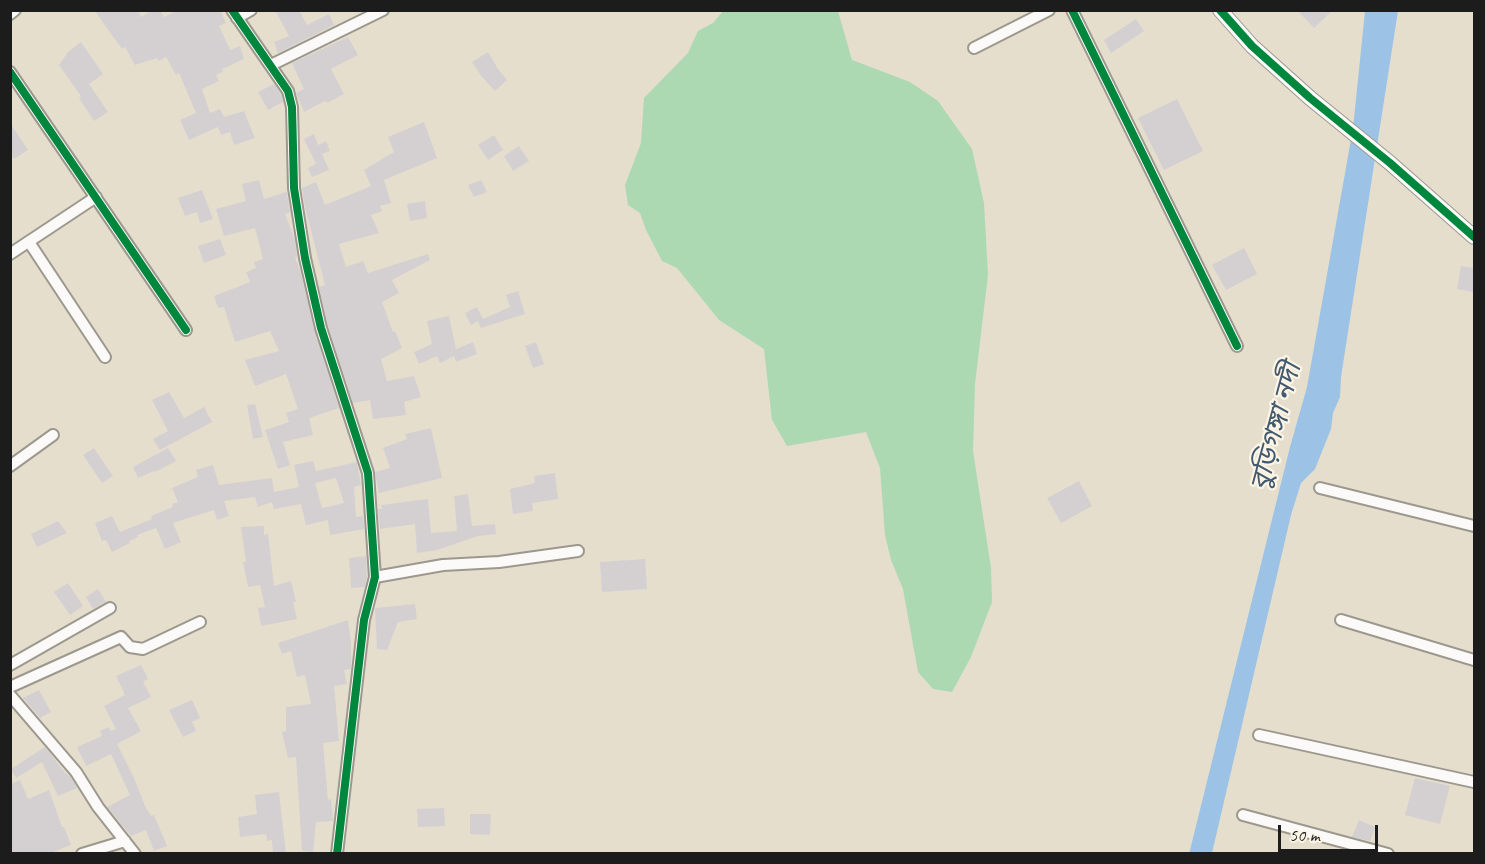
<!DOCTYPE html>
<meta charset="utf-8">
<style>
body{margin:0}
#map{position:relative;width:1485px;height:864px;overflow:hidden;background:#e5decd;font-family:Caveat,sans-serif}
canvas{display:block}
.frame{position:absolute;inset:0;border:12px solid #1c1c1c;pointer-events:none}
.scale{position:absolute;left:1278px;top:825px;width:100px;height:27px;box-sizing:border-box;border:3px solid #1c1c1c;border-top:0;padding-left:8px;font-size:18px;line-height:21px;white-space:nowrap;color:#1c1c1c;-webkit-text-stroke:4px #fcf5e5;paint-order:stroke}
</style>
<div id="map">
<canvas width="1485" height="864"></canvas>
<div class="frame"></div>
<div class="scale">50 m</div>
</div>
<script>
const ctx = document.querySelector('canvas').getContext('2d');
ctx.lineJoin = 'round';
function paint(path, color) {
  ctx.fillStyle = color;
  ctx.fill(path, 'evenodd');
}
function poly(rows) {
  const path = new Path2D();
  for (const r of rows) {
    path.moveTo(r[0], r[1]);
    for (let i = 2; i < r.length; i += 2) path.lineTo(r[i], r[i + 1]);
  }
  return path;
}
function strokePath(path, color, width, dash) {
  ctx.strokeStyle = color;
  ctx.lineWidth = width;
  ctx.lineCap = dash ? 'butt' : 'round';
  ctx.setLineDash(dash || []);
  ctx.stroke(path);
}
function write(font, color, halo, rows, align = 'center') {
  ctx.font = font + ' Caveat,"Noto Sans Bengali",sans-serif';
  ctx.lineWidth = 4.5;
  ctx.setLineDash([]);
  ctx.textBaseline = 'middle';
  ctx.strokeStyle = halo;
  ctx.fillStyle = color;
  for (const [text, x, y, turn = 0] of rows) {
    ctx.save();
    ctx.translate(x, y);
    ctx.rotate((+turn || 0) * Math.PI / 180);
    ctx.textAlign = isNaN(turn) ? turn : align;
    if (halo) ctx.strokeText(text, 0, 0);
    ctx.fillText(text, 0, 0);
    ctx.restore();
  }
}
const green = poly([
 [723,11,838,11,852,60,910,82,938,101,972,149,984,203,988,275,975,384,973,451,991,568,992,602,971,657,952,692,933,689,918,672,903,589,891,560,885,535,880,468,866,432,787,446,772,420,764,349,719,320,677,268,662,261,646,230,640,213,628,205,625,185,641,143,644,98,688,53,698,31,713,23]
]);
const water = poly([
 [1365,11,1398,11,1341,377,1340,397,1333,413,1331,429,1315,469,1301,483,1291,515,1212,853,1189,854,1290,447,1307,387,1353,128]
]);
const building = poly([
 [94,10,138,10,141,17,153,10,160,10,164,17,178,10,220,10,226,23,219,26,230,50,240,46,244,59,222,69,223,72,216,75,219,81,202,89,210,113,220,109,224,117,244,111,255,138,234,145,230,132,221,135,218,127,189,140,180,120,196,113,179,73,176,75,166,57,159,61,157,58,135,65,125,47,122,49],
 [275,10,299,10,307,25,329,14,334,25,278,53,274,42,289,36],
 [1297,10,1333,10,1314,28],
 [1136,19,1144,31,1111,53,1104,40],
 [348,37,358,55,331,69,344,94,327,103,325,101,304,112,296,93,304,89,292,63],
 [81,42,103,74,89,84,108,112,94,121,79,98,81,96,59,65,68,52],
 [488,52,498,69,507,80,495,91,482,77,472,62],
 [274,84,281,94,283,102,268,110,258,92],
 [1177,99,1203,151,1164,170,1138,118],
 [424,122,437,158,384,180,391,203,380,206,382,211,371,215,379,233,339,244,346,267,363,261,368,273,428,254,430,260,392,280,399,293,382,302,393,332,395,331,402,348,381,359,387,381,414,376,421,397,404,402,406,415,373,419,370,400,353,403,328,326,319,287,325,285,305,207,302,188,316,182,325,205,371,186,364,170,394,152,388,137],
 [10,123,28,150,14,159,10,153],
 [314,134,318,145,326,141,330,151,322,154,329,170,312,177,308,168,316,164,304,139],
 [494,135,503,150,488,160,478,145],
 [519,146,529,161,513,171,504,156],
 [259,180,264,199,286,192,287,193,290,212,285,214,295,240,297,257,295,257,302,277,314,330,339,408,309,418,313,435,283,442,290,465,278,469,265,430,289,422,286,413,298,409,286,374,255,386,245,360,279,351,270,331,235,342,224,307,218,308,214,296,250,282,246,272,256,268,254,262,263,259,255,228,224,236,216,209,246,201,242,184],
 [481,180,487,192,474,197,468,185],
 [202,190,213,219,200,223,197,212,185,216,178,198],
 [425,201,427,218,410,221,407,204],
 [220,239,226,255,204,263,198,246],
 [1244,248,1257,274,1226,290,1212,265],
 [1461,266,1474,268,1474,292,1457,289],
 [518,291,525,314,481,328,478,321,471,325,465,313,477,307,483,319,510,307,506,295],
 [449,316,456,349,473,342,477,354,456,362,454,356,440,363,437,356,419,364,414,352,432,344,427,321],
 [536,342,544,364,533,368,525,346],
 [169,392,184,418,204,407,212,422,160,450,153,439,168,431,152,400],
 [255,404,263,437,253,439,247,405],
 [431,428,442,478,379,493,375,472,390,468,383,448,407,439,405,434],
 [94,448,113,476,102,483,83,455],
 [168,448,176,461,155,472,154,471,138,478,133,467],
 [313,461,316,471,357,462,361,485,354,487,356,517,363,516,364,529,330,535,328,520,306,525,301,504,274,509,272,502,258,507,255,497,224,501,229,516,217,520,214,510,173,523,181,542,165,549,156,528,137,535,138,537,129,541,130,543,112,552,106,540,102,541,95,523,112,516,120,532,152,519,151,516,173,507,172,504,178,502,172,488,198,477,196,470,213,465,219,485,272,478,274,492,299,487,294,465],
 [336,478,344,503,322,508,315,483],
 [555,473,558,499,532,503,533,511,513,514,510,489,535,483,534,476],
 [1079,481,1092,506,1061,523,1047,498],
 [468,494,472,526,495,524,496,534,478,536,437,550,417,553,415,524,380,529,378,509,382,509,381,505,428,499,431,533,457,531,454,496],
 [58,521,67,533,37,547,31,534],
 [264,526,264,535,268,534,274,586,291,581,296,602,293,602,297,619,261,626,258,608,265,607,260,585,248,587,243,562,246,562,241,527],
 [366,556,367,576,365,587,351,588,349,558],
 [645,559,647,589,602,592,600,562],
 [68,583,83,606,70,615,54,592],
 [98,589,106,602,93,609,86,597],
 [415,604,417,619,398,622,387,650,377,649,375,608],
 [348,620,351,642,351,669,344,670,347,684,334,686,339,741,323,743,328,800,331,799,333,821,316,822,313,852,302,851,296,757,288,758,282,732,286,731,286,707,311,704,305,675,297,677,291,651,282,654,278,643],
 [141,665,148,679,143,682,151,697,128,708,141,731,117,744,134,778,145,806,151,816,154,815,167,846,154,851,146,830,131,836,107,807,130,795,111,754,86,766,77,747,102,736,100,731,109,727,111,731,116,729,104,706,125,695,116,676],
 [39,690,51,712,40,718,23,698],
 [192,700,200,718,192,722,196,731,183,737,169,710],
 [45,747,65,773,70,776,77,788,58,796,42,762,16,778,11,769],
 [1415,778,1450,786,1440,824,1405,815],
 [20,780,28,799,49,790,62,827,64,827,71,845,48,854,10,854,10,784],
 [279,792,286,854,273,854,272,840,267,841,266,834,240,837,238,817,257,814,255,795],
 [444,808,445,826,418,827,417,809],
 [470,814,491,814,490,835,470,834],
 [1359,820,1375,827,1370,841,1352,837]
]);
const minor = poly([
 [232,10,288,91,292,107,294,188,305,258,321,328,368,473,375,577,364,620,337,854],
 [1072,10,1237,346],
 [10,14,15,10],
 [237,18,251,10],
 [974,48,1049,10],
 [271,65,383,10],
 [10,72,186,330],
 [29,242,105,357],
 [10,254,96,197],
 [10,466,53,435],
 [1320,488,1474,526],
 [375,577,443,565,499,562,578,551],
 [1341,620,1474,660],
 [10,665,110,608],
 [10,687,121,637,130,647,143,649,200,622],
 [10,695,76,772,98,807,135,854],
 [1259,735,1474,782],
 [1243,815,1388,854],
 [82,854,125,841]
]);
const tertiary = poly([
 [1220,10,1252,46,1310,98,1390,163,1474,237]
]);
const cycleway = poly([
 [232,10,288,91,292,107,294,188,305,258,321,328,368,473,375,577,364,620,337,854],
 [1072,10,1237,346],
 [1220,10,1252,46,1310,98,1390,163,1474,237],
 [10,72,186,330]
]);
const waterNames = [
 ["বুড়িগঙ্গা নদী",1277,427,-75]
];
paint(green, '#acd9b1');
paint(water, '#9cc3e5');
paint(building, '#d4d0d2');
strokePath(minor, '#9c988e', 14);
strokePath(tertiary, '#9c988e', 16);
strokePath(minor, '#fbfaf8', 10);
strokePath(tertiary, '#fbfaf8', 14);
strokePath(cycleway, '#00873e', 8);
write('italic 27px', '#435a70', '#fcf5e5', waterNames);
</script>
